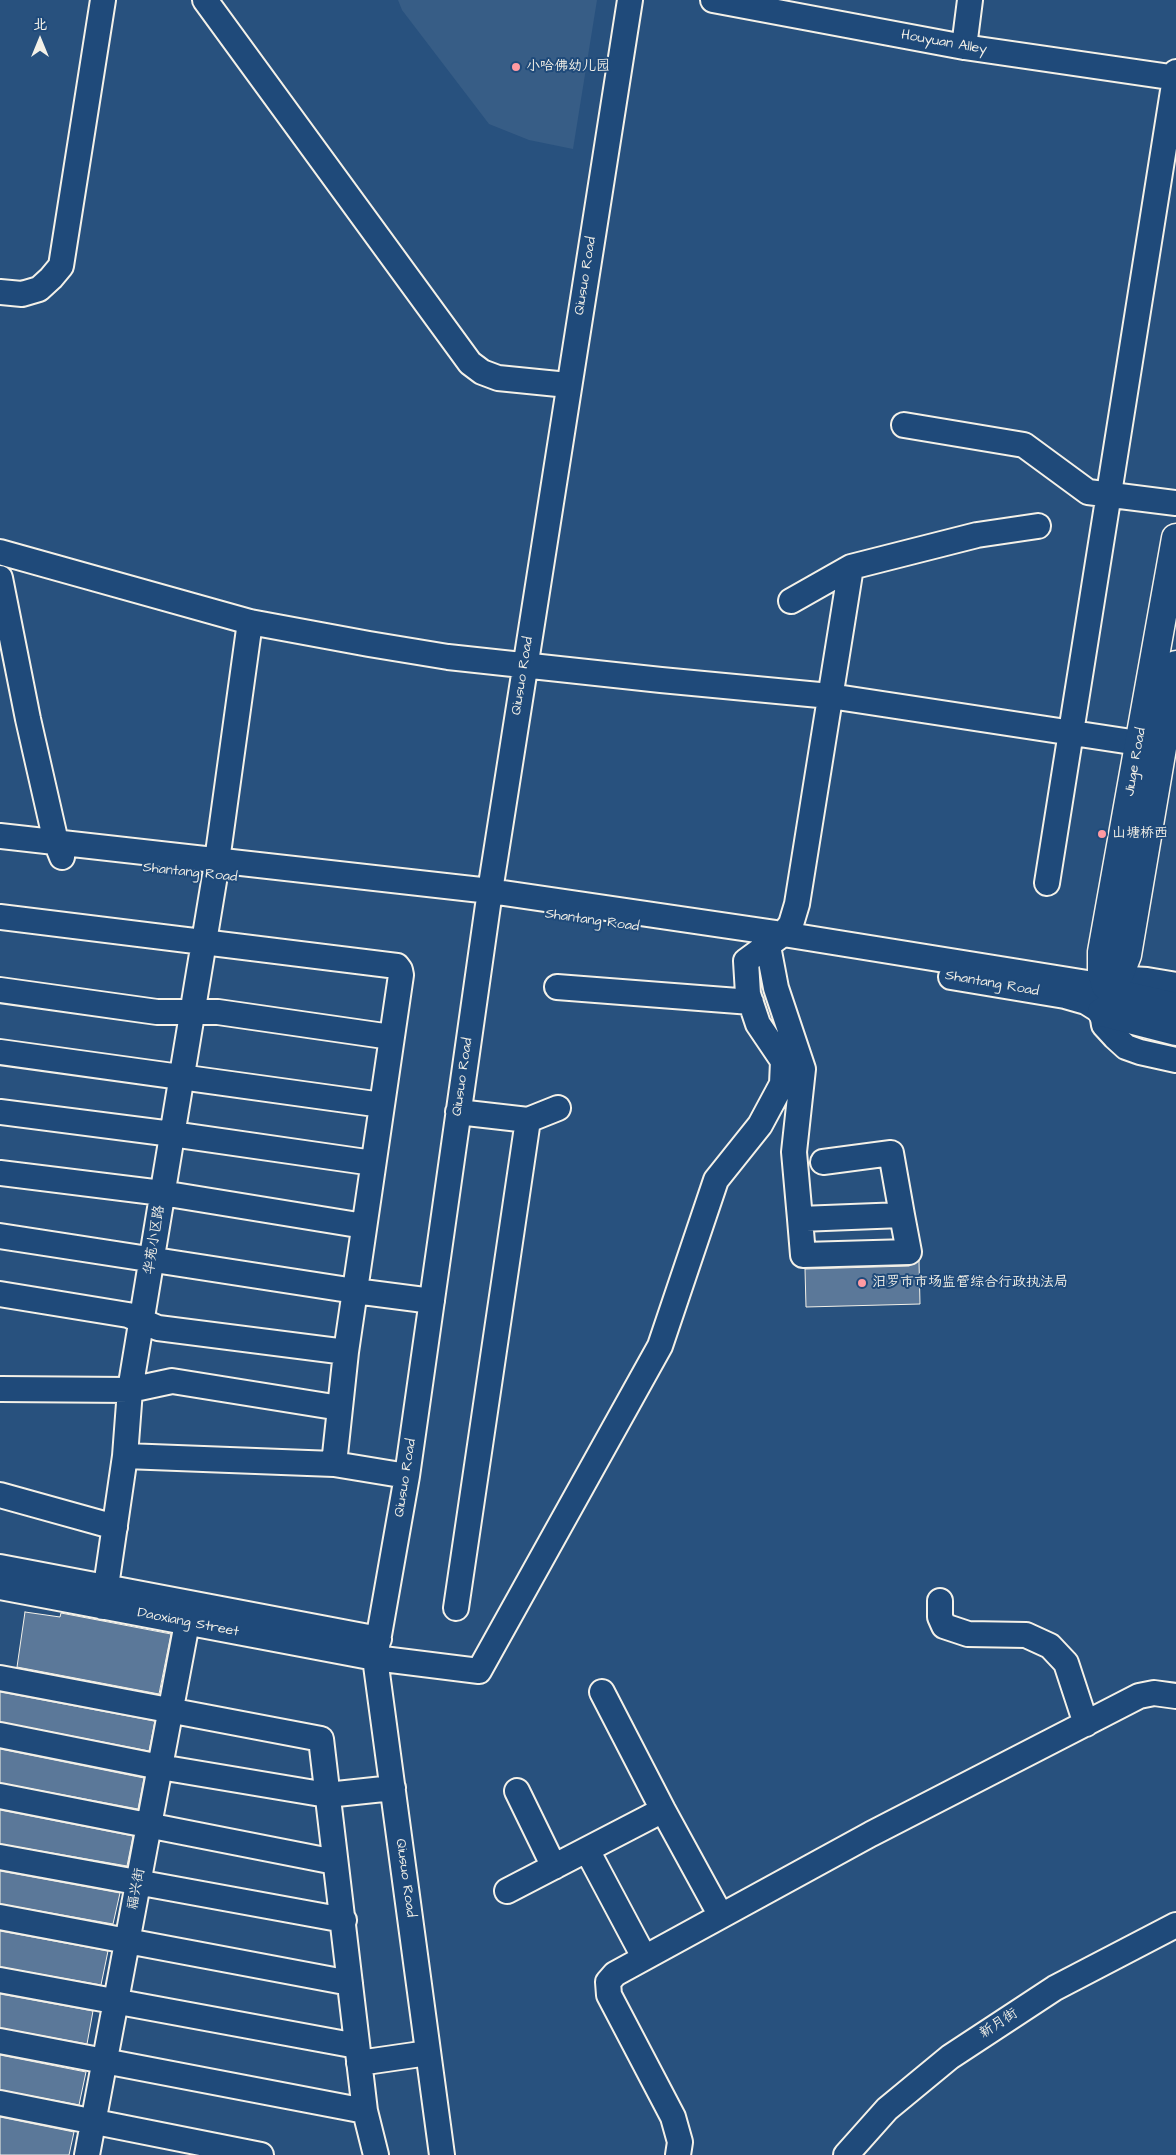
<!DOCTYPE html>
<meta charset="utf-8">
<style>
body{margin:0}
#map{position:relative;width:1176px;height:2155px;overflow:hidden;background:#28517e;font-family:"Architects Daughter","LXGW WenKai TC",sans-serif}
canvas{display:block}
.north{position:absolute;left:15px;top:15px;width:50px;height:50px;-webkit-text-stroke:4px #1f4a7a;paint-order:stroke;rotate:0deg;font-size:14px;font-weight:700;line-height:20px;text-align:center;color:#f4f1e8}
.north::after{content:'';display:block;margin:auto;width:18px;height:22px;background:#f4f1e8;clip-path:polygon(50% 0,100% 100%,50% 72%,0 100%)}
</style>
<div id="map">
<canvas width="1176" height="2155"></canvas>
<div class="north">北</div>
</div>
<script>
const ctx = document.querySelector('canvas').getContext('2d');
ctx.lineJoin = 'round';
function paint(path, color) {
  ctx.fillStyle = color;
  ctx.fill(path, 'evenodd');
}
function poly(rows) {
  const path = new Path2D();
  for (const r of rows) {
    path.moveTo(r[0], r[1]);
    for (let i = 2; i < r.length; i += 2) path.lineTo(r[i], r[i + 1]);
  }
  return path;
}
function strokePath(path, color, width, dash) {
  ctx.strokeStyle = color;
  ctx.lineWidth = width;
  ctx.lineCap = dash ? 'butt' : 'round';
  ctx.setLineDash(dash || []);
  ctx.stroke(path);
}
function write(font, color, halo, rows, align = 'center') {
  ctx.font = font + ' "Architects Daughter","LXGW WenKai TC",sans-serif';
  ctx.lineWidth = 4;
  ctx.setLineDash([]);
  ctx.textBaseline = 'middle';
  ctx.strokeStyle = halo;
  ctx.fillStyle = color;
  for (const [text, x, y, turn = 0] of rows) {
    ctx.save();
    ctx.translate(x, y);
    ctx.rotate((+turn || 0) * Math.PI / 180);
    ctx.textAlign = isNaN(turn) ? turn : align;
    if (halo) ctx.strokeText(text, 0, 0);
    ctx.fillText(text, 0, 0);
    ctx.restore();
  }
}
const built = poly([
 [398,0,597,0,573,149,529,140,489,124,402,10]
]);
const building = poly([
 [919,1261,920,1304,806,1307,805,1269,909,1266,919,1261],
 [25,1612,60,1617,61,1613,171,1634,159,1694,17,1667,25,1612],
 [0,1692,155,1721,149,1751,0,1722,0,1692],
 [0,1749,144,1778,138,1809,0,1783,0,1749],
 [0,1810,133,1836,127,1866,0,1844,0,1810],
 [0,1871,120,1893,113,1924,0,1904,0,1871],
 [0,1931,108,1951,101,1985,0,1967,0,1931],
 [0,1994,93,2011,87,2044,0,2028,0,1994],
 [0,2055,86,2072,79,2105,0,2090,0,2055],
 [0,2117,74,2132,69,2155,0,2155,0,2117]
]);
const minor = poly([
 [205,0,470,363,482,372,498,378,568,385],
 [713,0,964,47,1176,78],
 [964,47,970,0],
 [0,292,22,294,39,289,51,278,61,266,103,0],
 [904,425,1024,445,1088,492,1176,503],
 [0,552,250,622,369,644,448,657,661,680,830,696,1158,746],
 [0,578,28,719,56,842,62,857],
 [791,601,851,567,977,535,1038,526],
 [0,836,490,891,783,934,1106,986,1130,979,1147,980,1176,985],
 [1047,883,1176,72],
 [0,917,397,966,400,970,401,975,346,1352,334,1464],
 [768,946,776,988,803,1069,794,1152,800,1219,902,1215,891,1153,823,1162],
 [951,977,1065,996,1086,1002,1102,1012],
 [557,987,751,1002],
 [0,990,157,1012,218,1012,391,1037],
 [1104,998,1102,1012,1104,1025,1115,1037,1126,1047,1140,1052,1176,1060],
 [0,1052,382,1105],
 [0,1112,172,1134,373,1163],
 [458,1112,528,1120,558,1108],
 [0,1173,162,1193,364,1226],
 [800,1219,803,1255,909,1252,902,1215],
 [0,1236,355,1291,432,1301],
 [0,1294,128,1315,158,1328,346,1352],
 [0,1389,130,1390,172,1381,340,1408],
 [125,1456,334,1464,407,1476],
 [0,1495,115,1527],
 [0,1567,379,1639],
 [0,1587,375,1658,479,1671,660,1346,716,1180,760,1125,782,1084,783,1061,758,1024,748,994,746,961,783,934,791,924,797,904,851,567],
 [940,1601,940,1617,944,1626,968,1634,1026,1635,1050,1646,1066,1663,1086,1724],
 [103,1607,125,1456,130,1390,215,875,250,622],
 [456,1608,528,1120],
 [0,1678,321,1739,365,2111,376,2155],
 [602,1692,663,1810,721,1916],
 [0,1735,160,1767,327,1795,393,1788],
 [517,1791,554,1867],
 [0,1796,335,1862],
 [587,1850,644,1957],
 [0,1857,344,1920],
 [507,1891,663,1810],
 [0,1917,350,1983],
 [0,1980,357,2046],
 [0,2041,365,2111],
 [359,2063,428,2053],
 [0,2103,261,2155],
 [87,2155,187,1623],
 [442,2155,375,1658,407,1476,490,891,630,0],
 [678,2155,680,2142,673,2117,609,1995,608,1982,615,1974,871,1834,1139,1696,1154,1693,1176,1696],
 [846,2155,887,2109,950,2057,1055,1988,1176,1925]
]);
const major = poly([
 [1106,986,1102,972,1102,952,1176,538],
 [1106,986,1120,973,1127,955,1176,665],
 [1106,986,1127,996,1176,1007],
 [1102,1012,1176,1031]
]);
const markers = [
 [516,67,5,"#ff9aa2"],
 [1102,834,5,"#ff9aa2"],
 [862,1283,5,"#ff9aa2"]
];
const streetNames = [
 ["Houyuan Alley",944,43,10],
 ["Qiusuo Road",586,276,-81],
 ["Qiusuo Road",523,676,-81],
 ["Jiuge Road",1136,762,-80],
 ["Shantang Road",190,873,6],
 ["Shantang Road",592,921,8],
 ["Shantang Road",992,984,10],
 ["Qiusuo Road",463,1077,-82],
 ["华苑小区路",155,1240,-81],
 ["Qiusuo Road",406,1478,-81],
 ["Daoxiang Street",188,1623,11],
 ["Qiusuo Road",405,1878,82],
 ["福兴街",137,1889,-79],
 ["新月街",999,2024,-33]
];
const poiNames = [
 ["小哈佛幼儿园",526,67],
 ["山塘桥西",1112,834],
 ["汨罗市市场监管综合行政执法局",872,1283]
];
paint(built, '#375d86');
paint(building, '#5b7899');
strokePath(building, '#f4f1e8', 1);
strokePath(minor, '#f4f1e8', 28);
strokePath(major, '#f4f1e8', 31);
strokePath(minor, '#1f4a7a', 24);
strokePath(major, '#1f4a7a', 28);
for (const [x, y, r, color] of markers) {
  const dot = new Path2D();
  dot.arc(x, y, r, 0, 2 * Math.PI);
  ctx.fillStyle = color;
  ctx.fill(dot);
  strokePath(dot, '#1f4a7a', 2);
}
write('14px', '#f4f1e8', '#1f4a7a', streetNames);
write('14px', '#f4f1e8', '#1f4a7a', poiNames, 'left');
</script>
